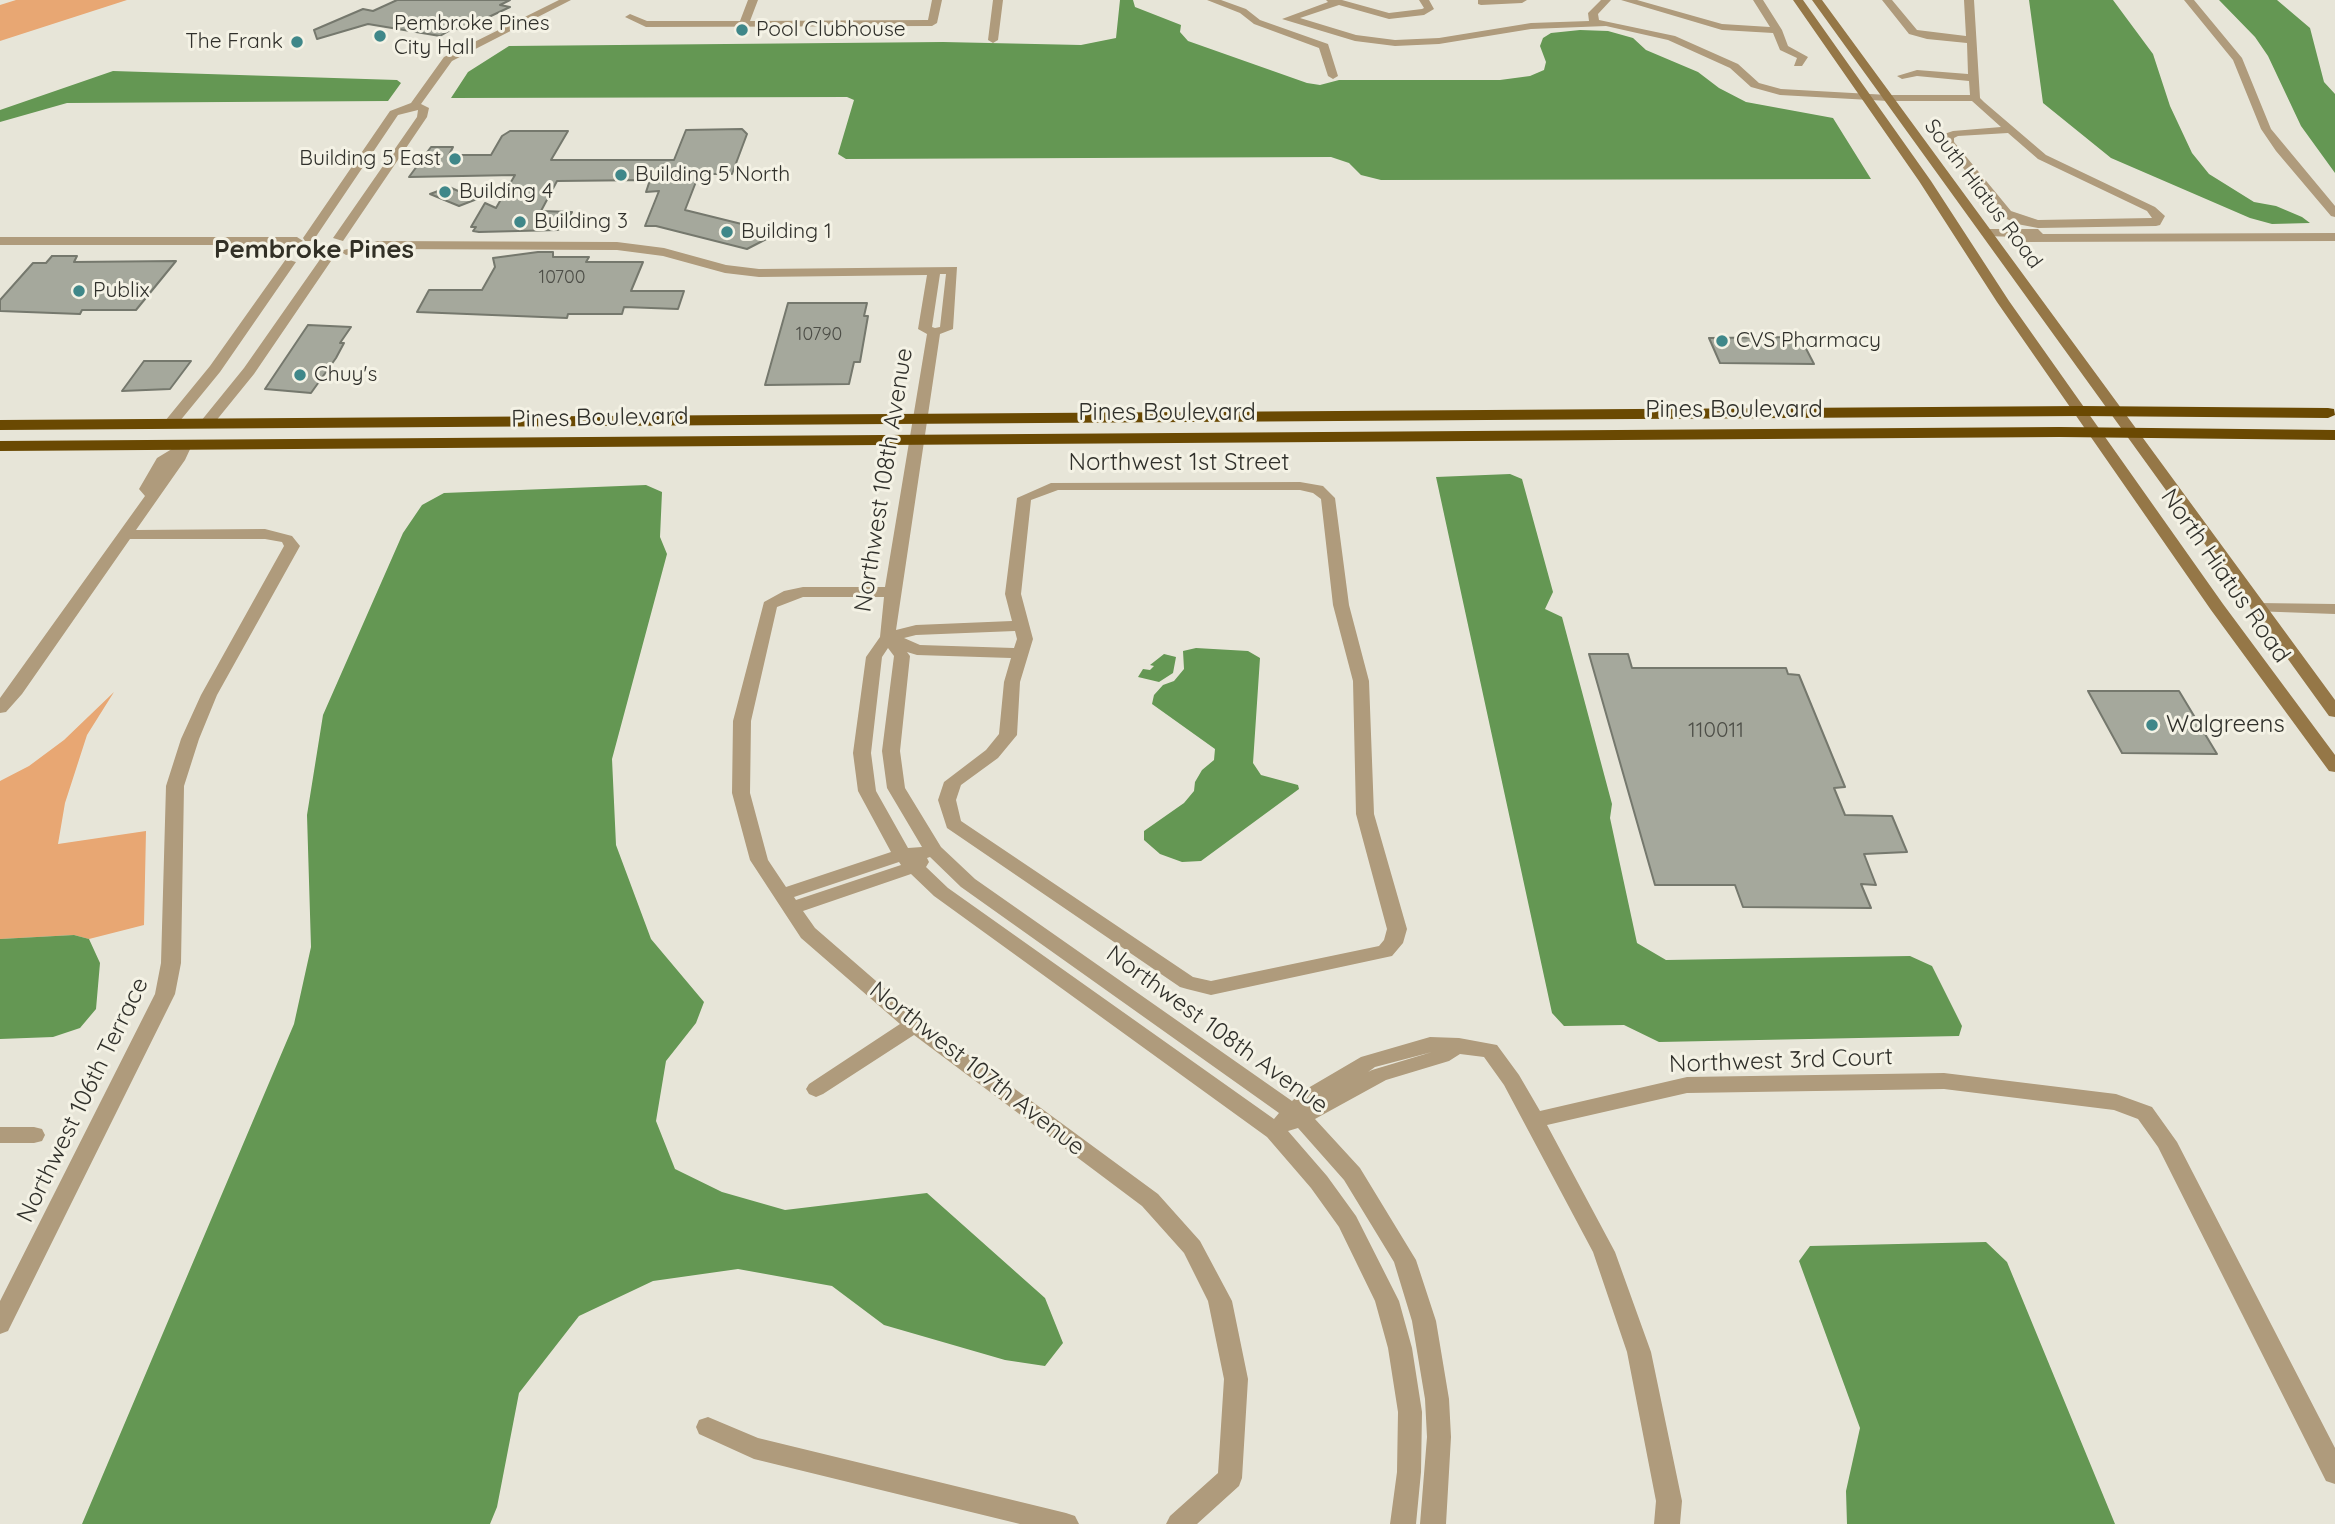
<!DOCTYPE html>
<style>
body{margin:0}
canvas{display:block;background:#e7e5d8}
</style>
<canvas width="2335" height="1524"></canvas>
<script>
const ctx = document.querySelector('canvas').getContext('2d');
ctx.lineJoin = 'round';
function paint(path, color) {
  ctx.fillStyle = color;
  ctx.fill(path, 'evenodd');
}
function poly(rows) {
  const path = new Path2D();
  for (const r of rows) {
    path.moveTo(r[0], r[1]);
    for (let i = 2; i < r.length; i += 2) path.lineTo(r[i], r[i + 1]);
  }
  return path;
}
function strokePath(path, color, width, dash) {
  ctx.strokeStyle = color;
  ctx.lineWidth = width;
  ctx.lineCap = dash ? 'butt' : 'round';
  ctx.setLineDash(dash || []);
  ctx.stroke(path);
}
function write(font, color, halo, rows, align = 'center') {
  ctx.font = font + ' Quicksand,sans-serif';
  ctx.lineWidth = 6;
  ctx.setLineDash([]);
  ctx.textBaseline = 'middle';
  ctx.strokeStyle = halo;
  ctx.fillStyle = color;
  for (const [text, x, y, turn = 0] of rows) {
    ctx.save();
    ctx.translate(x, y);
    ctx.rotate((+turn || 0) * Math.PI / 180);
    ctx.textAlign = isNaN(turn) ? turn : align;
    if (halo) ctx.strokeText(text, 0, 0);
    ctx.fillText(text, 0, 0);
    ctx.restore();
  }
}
const green = poly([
 [16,0,127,0,0,41,0,5],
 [114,692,87,735,65,803,58,844,146,831,144,925,89,939,74,935,0,939,0,781,29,766,64,740]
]);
const water = poly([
 [1120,0,1133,0,1135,7,1181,25,1180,32,1188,41,1307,83,1320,85,1339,80,1500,80,1530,76,1544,70,1546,62,1540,46,1543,38,1551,33,1580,30,1608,31,1633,38,1646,50,1698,72,1719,88,1746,102,1833,118,1871,179,1381,180,1361,175,1349,163,1331,157,846,159,838,154,854,100,847,97,451,98,468,72,509,46,943,42,1081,45,1116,38],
 [2029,0,2113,0,2153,54,2170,106,2192,153,2209,174,2254,202,2276,206,2302,217,2310,223,2272,224,2250,218,2111,158,2043,103],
 [2219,0,2277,0,2310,28,2324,82,2335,94,2335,173,2301,126,2268,56,2255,37],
 [113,71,397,80,401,83,388,101,67,103,0,122,0,110],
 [1510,474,1522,479,1553,592,1545,609,1562,617,1612,804,1610,818,1637,943,1666,960,1910,956,1932,966,1962,1026,1959,1036,1659,1042,1624,1025,1564,1026,1552,1013,1436,477],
 [646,485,662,492,660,537,667,554,612,759,616,845,651,939,704,1002,696,1023,666,1061,656,1121,675,1169,722,1192,785,1210,927,1193,1045,1298,1063,1343,1045,1366,1005,1360,884,1325,832,1286,738,1269,653,1281,579,1316,519,1393,497,1507,490,1524,82,1524,294,1024,311,947,307,815,323,715,403,533,422,505,444,493],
 [1196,648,1248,651,1260,658,1253,763,1261,775,1298,785,1299,789,1201,861,1182,862,1160,854,1144,840,1144,831,1184,803,1194,791,1195,782,1202,770,1214,760,1215,749,1152,704,1154,695,1163,685,1174,681,1184,669,1183,651],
 [1164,654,1176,657,1173,673,1159,682,1138,677,1143,669,1150,670,1154,666,1150,665],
 [74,935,89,939,100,963,96,1009,80,1028,53,1037,0,1039,0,939],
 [1986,1242,2007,1262,2115,1524,1847,1524,1846,1491,1860,1428,1799,1261,1810,1246]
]);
const building = poly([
 [397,0,510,0,500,5,510,7,461,30,454,28,440,36,368,24,317,39,314,30,363,9,373,11,397,0],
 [742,129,747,134,732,174,699,174,685,210,778,233,747,249,656,226,645,226,659,191,646,192,650,180,557,181,541,211,572,212,565,226,558,230,479,232,473,231,476,227,471,227,485,203,496,208,515,175,409,177,431,147,453,147,449,155,491,155,502,136,510,131,568,131,551,160,674,160,686,130,742,129],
 [449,187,477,199,459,206,430,194,449,187],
 [538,252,553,252,553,257,589,257,586,262,643,262,631,291,684,291,678,309,624,307,622,314,568,314,567,318,417,312,429,290,482,290,495,267,493,258,538,252],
 [52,256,77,256,74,262,176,261,136,310,82,310,80,314,0,311,0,300,33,263,46,263,52,256],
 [788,303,867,303,864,316,868,316,860,362,854,362,849,384,765,385,788,303],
 [308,325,351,327,340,343,344,343,336,358,311,393,265,389,308,325],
 [1800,337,1814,364,1720,363,1709,338,1800,337],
 [144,361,191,361,170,389,122,391,144,361],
 [1589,654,1628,654,1632,668,1786,668,1788,674,1799,675,1845,787,1834,788,1845,815,1892,816,1907,852,1864,854,1876,885,1861,884,1871,908,1743,907,1735,885,1655,885,1589,654],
 [2088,691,2179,691,2217,754,2122,753,2088,691]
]);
const street = poly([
 [559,0,571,0,452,61,421,104,429,108,427,117,343,241,333,238,417,117,418,110,398,115,313,241,305,241,303,238,390,111,411,103,444,57,559,0],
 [748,0,758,0,750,21,928,20,932,0,942,0,937,23,932,26,646,27,625,17,630,14,647,21,740,21,748,0],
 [993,0,1003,0,998,40,993,43,988,40,993,0],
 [1207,0,1221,0,1246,9,1260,20,1328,44,1338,76,1333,79,1328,76,1319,48,1254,24,1240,13,1207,0],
 [1326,0,1342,0,1389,13,1422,9,1424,8,1419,0,1429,0,1434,9,1424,15,1389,19,1339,5,1300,18,1356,35,1395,40,1439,38,1531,23,1589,21,1588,13,1601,0,1611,0,1598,14,1599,20,1675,36,1738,64,1759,83,1781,89,1888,95,1970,95,1969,81,1917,76,1902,79,1897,76,1917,70,1968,74,1967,43,1927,39,1909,34,1882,0,1892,0,1917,30,1966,36,1964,0,1974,0,1980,98,1984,102,2046,155,2155,207,2165,216,2160,225,2156,226,2038,228,2017,224,2003,217,1942,142,1944,134,1953,131,2001,127,1972,101,1888,101,1780,95,1751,87,1730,68,1668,40,1606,26,1531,29,1439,44,1395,46,1355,41,1282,19,1328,2,1326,0],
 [2008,133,2038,159,2147,211,2152,218,2038,220,2011,211,1954,142,1954,138,1958,136,2008,133],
 [1478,0,1527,0,1522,3,1481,5,1478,4,1478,0],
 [1621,0,1637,0,1722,24,1770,27,1753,0,1763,0,1782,30,1788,46,1808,57,1802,66,1794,66,1797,58,1780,50,1773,33,1722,30,1621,0],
 [2184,0,2194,0,2242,58,2271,129,2335,206,2335,217,2331,216,2276,151,2261,129,2233,60,2184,0],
 [1987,229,2038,229,2043,234,2335,233,2335,241,2025,242,2021,241,2020,237,1983,236,1983,230,1987,229],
 [0,237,297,237,303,241,297,245,0,245,0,237],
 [378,241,617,242,664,248,726,265,759,269,957,267,953,329,940,334,896,630,916,625,1012,621,1005,594,1017,498,1051,483,1300,482,1323,486,1335,498,1349,605,1369,681,1374,814,1407,929,1403,943,1392,956,1211,995,1187,989,1180,987,947,828,938,800,944,782,986,750,999,734,1004,682,1011,658,917,655,907,652,910,656,900,751,905,788,941,847,975,879,1292,1101,1303,1091,1361,1057,1430,1037,1459,1038,1497,1045,1519,1075,1540,1111,1687,1077,1944,1073,2116,1094,2152,1107,2177,1142,2335,1448,2335,1484,2326,1481,2158,1147,2138,1119,2114,1110,1944,1089,1687,1093,1547,1125,1615,1252,1651,1352,1682,1501,1680,1524,1654,1524,1656,1501,1627,1352,1593,1252,1504,1085,1484,1057,1460,1054,1449,1061,1386,1080,1315,1119,1360,1168,1416,1260,1436,1321,1449,1399,1451,1437,1446,1524,1420,1524,1427,1437,1425,1399,1412,1321,1394,1262,1344,1180,1298,1128,1288,1131,1327,1176,1356,1216,1399,1301,1412,1348,1422,1412,1421,1472,1416,1524,1390,1524,1397,1472,1398,1412,1388,1348,1375,1301,1339,1227,1311,1188,1267,1137,934,896,911,874,803,911,815,928,921,1020,1158,1194,1200,1241,1232,1301,1248,1379,1242,1478,1239,1486,1197,1524,1166,1524,1170,1516,1218,1473,1224,1379,1208,1301,1184,1253,1142,1206,914,1035,823,1094,816,1097,809,1094,806,1089,809,1084,900,1024,801,938,750,860,732,793,733,721,764,602,784,591,803,587,885,587,927,334,918,329,927,275,759,277,725,273,663,256,617,250,378,249,346,255,340,251,378,241],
 [940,274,946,274,940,327,935,328,932,327,940,274],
 [1058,490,1300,490,1313,493,1321,499,1333,605,1353,681,1356,814,1387,929,1384,940,1379,946,1211,981,1193,977,961,821,956,800,961,785,998,758,1017,735,1020,682,1033,639,1021,594,1031,500,1058,490],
 [803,597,884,597,880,637,866,657,853,753,858,791,891,852,786,887,768,860,750,793,751,721,777,607,803,597],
 [1015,631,1017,639,1014,648,920,645,904,638,916,635,1015,631],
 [888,648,894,656,882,751,887,788,922,847,908,848,876,791,871,753,882,657,888,648],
 [930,857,961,887,1279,1113,1274,1119,948,888,926,867,929,862,927,858,930,857],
 [899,862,901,865,796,900,794,897,899,862],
 [1432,1052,1372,1070,1368,1072,1375,1067,1432,1052],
 [321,258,331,261,254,374,211,427,201,427,201,421,244,368,321,258],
 [286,259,296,262,220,372,175,427,165,427,165,421,210,366,286,259],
 [185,441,192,445,185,460,136,530,265,529,292,536,300,546,217,695,199,739,184,786,181,963,175,994,8,1331,0,1334,0,1301,155,994,161,963,166,786,181,739,201,695,284,546,282,542,265,539,130,539,22,694,6,712,0,713,0,698,145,496,139,489,157,458,185,441],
 [2258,603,2335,604,2335,614,2252,611,2250,608,2252,605,2258,603],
 [0,1127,34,1127,42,1129,45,1135,42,1141,34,1143,0,1143,0,1127],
 [708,1417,758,1438,1066,1513,1075,1516,1079,1524,1020,1524,754,1459,699,1434,696,1427,699,1420,708,1417]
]);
const secondary = poly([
 [1793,0,1803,0,1931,181,2009,301,2223,604,2335,755,2335,772,2329,771,2211,610,1997,302,1919,181,1793,0],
 [1812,0,1822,0,2335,700,2335,717,2329,716,1812,0]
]);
const highway = poly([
 [2081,406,2328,408,2334,409,2335,415,2328,418,2081,416,0,430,0,420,2081,406],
 [2059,427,2335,430,2335,440,2059,437,0,451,0,441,2059,427]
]);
const markers = [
 [742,30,7,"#3f8789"],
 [380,36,7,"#3f8789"],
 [297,42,7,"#3f8789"],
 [455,159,7,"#3f8789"],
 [621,175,7,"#3f8789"],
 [445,192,7,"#3f8789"],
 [520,222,7,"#3f8789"],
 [727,232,7,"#3f8789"],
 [79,291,7,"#3f8789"],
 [1722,341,7,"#3f8789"],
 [300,375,7,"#3f8789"],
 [2152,725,7,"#3f8789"]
];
const farNumbernames = [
 ["10700",562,278],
 ["10790",819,335]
];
const farPoinames = [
 ["Pembroke Pines",394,24],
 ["City Hall",394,48],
 ["Pool Clubhouse",756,30],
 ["The Frank",283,42,"right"],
 ["Building 5 East",441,159,"right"],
 ["Building 5 North",635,175],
 ["Building 4",459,192],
 ["Building 3",534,222],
 ["Building 1",741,232],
 ["Publix",93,291],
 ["CVS Pharmacy",1736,341],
 ["Chuy's",314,375]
];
const farStreetnames = [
 ["South Hiatus Road",1983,194,53]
];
const numberNames = [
 ["110011",1716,731]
];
const streetNames = [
 ["Pines Boulevard",1734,410],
 ["Pines Boulevard",1167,413],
 ["Pines Boulevard",600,418,-1],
 ["Northwest 1st Street",1179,463],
 ["Northwest 108th Avenue",884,480,-81],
 ["North Hiatus Road",2225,576,55],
 ["Northwest 108th Avenue",1217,1030,36],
 ["Northwest 3rd Court",1781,1061,-2],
 ["Northwest 107th Avenue",977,1069,38],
 ["Northwest 106th Terrace",83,1100,-64]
];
const poiNames = [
 ["Walgreens",2166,725]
];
const farDistrictnames = [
 ["Pembroke Pines",314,250]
];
paint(green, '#e8a773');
paint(water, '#649753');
paint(building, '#a5a89c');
strokePath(building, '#75786d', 2);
paint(street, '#af9b7c');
paint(secondary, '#957747');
paint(highway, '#6a4902');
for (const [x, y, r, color] of markers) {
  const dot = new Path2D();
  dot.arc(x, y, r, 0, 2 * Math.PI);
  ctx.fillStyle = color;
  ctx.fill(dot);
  strokePath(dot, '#f4f2e5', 2.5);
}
write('18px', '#4d4e47', null, farNumbernames);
write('21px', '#30302b', '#f4f2e5', farPoinames, 'left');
write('21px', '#30302b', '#f4f2e5', farStreetnames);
write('21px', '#4d4e47', null, numberNames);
write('24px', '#30302b', '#f4f2e5', streetNames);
write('24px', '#30302b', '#f4f2e5', poiNames, 'left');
write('bold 26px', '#323026', '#f4f2e5', farDistrictnames);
</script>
